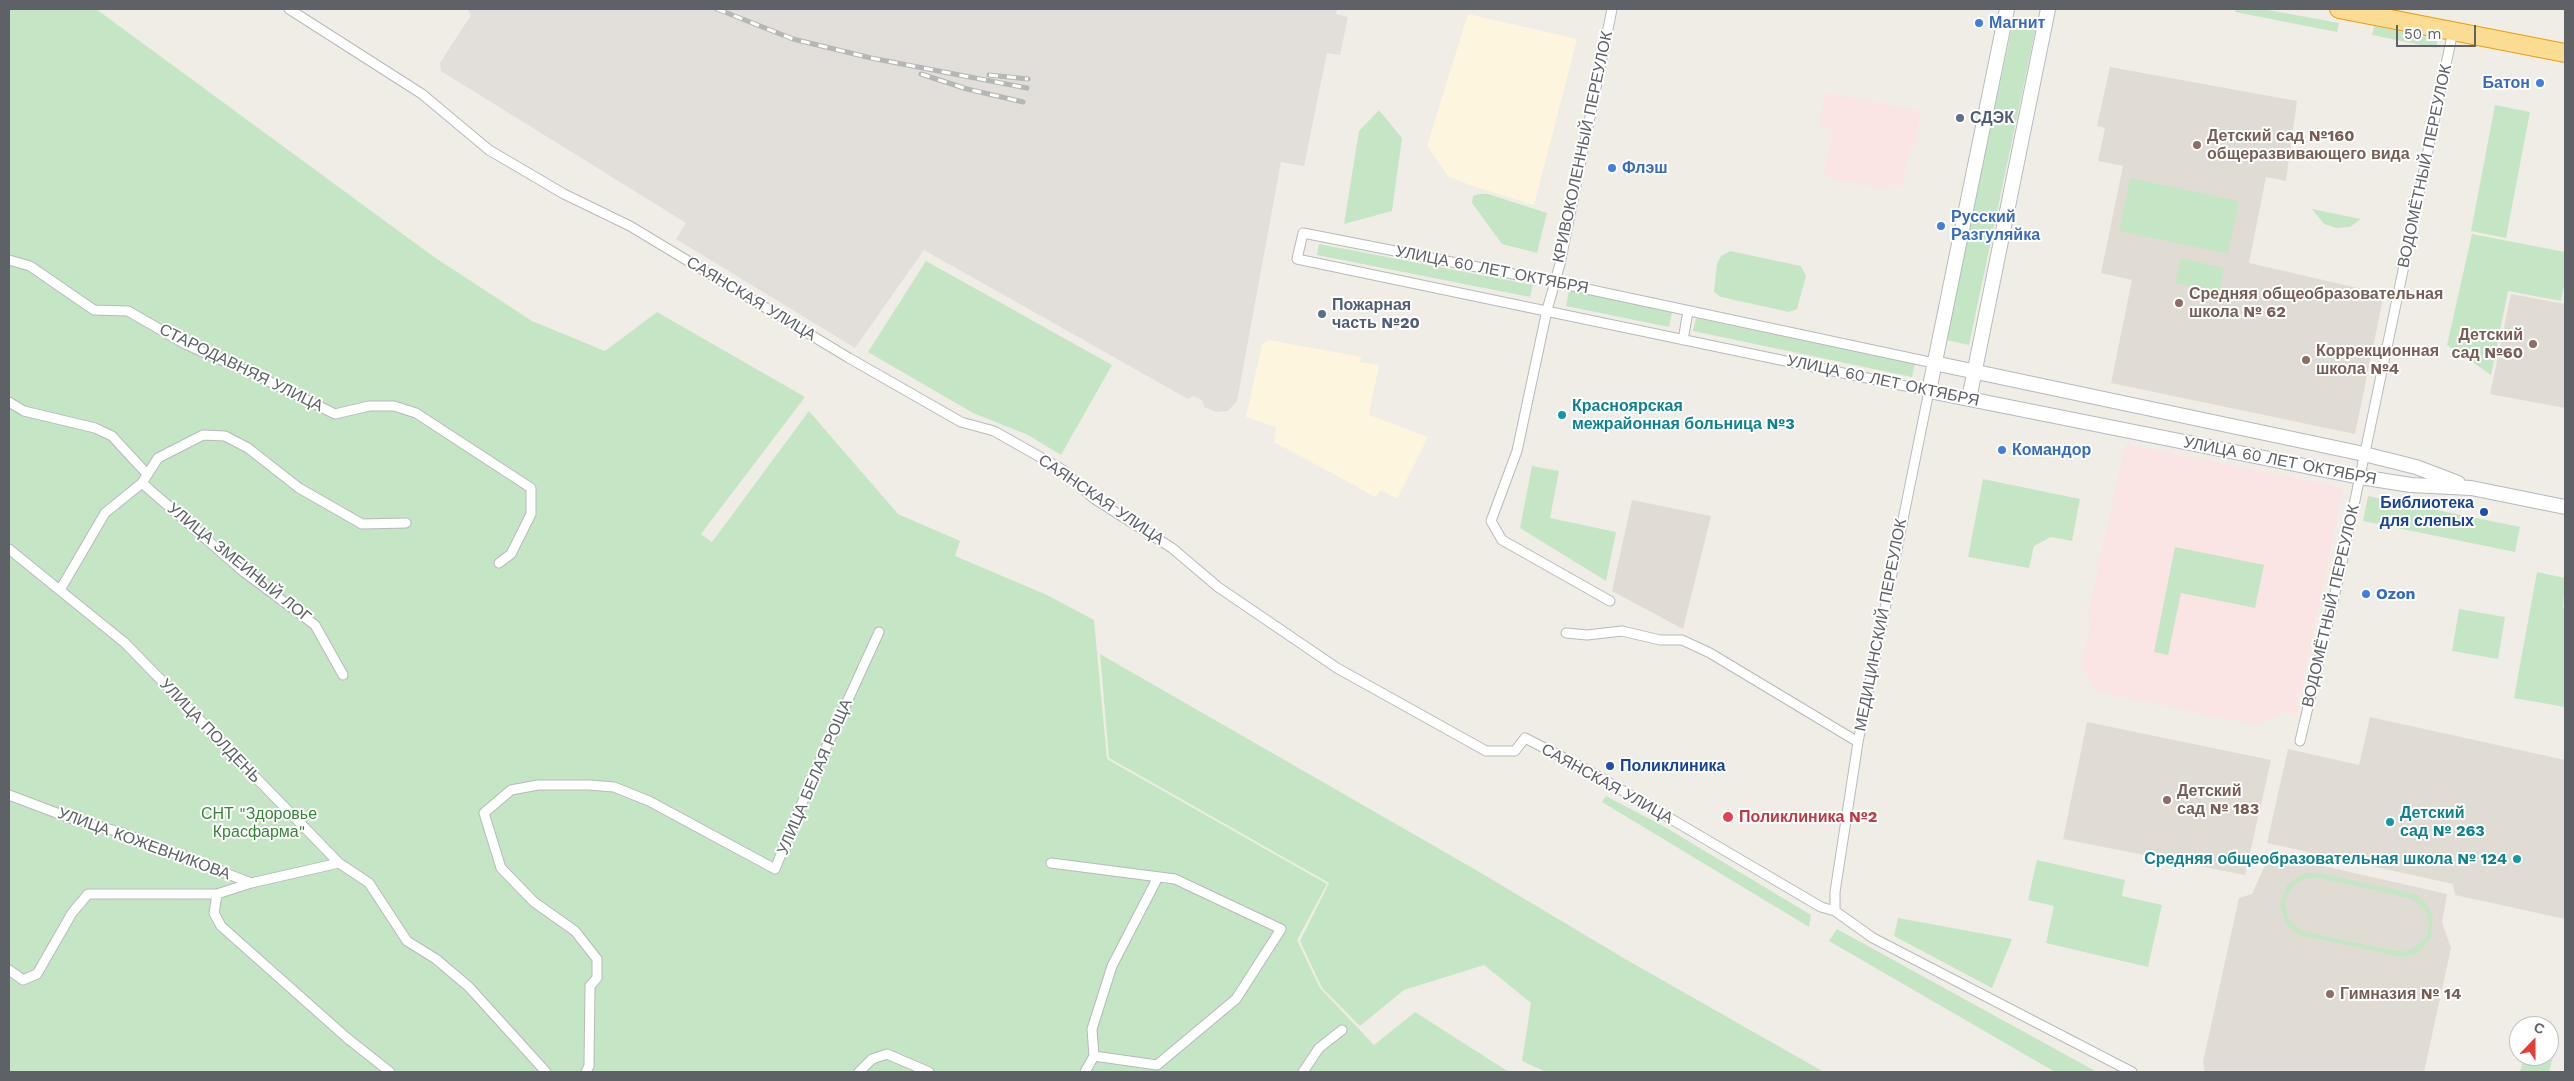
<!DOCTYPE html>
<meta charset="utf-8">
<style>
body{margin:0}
#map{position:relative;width:2574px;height:1081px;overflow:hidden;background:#f0ede6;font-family:"Work Sans",sans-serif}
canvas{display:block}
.frame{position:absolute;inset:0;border:10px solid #5e6266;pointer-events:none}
.north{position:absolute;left:2509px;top:1016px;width:50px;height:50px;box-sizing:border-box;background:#fff;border:1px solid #bfc0c2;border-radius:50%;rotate:22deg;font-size:14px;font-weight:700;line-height:20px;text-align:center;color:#5e6266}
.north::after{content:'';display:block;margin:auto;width:18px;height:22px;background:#e53e37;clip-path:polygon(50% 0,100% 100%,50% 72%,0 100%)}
.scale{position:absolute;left:2396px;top:25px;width:80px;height:22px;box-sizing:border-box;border:2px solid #5e6266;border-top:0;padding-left:6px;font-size:15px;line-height:18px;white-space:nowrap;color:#5e6266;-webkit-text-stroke:4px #fff;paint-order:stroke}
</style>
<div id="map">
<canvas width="2574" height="1081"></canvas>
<div class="frame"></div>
<div class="north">С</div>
<div class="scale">50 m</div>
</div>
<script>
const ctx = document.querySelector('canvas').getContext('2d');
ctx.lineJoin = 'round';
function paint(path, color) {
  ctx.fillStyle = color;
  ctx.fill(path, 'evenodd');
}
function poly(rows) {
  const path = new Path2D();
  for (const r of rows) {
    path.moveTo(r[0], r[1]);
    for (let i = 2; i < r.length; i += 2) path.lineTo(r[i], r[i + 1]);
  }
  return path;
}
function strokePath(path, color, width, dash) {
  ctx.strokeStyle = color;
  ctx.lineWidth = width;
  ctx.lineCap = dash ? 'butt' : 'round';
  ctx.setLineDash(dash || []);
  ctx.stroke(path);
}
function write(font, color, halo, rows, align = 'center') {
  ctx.font = font + ' "Work Sans",sans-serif';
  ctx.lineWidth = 4;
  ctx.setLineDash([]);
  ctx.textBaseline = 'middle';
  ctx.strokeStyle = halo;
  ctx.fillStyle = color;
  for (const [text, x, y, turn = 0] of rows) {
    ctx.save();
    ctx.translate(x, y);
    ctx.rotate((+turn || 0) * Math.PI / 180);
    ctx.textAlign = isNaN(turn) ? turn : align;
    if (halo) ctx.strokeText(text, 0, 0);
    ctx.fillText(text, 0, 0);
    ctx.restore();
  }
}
const commercial = poly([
 [1468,14,1577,39,1534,205,1470,185,1448,176,1427,146],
 [1269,340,1361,357,1360,362,1379,365,1369,415,1428,437,1397,499,1380,490,1376,497,1274,442,1276,427,1246,417,1262,344]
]);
const industrial = poly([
 [467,9,1337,9,1336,14,1348,17,1340,55,1327,53,1304,166,1281,162,1237,401,1228,411,1216,412,1204,407,1202,400,1193,396,1188,399,924,250,855,348,676,239,686,223,441,71,440,63,471,15]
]);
const education = poly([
 [2110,67,2297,101,2286,181,2266,177,2249,263,2384,294,2355,434,2111,383,2132,280,2101,273,2123,166,2098,161,2105,128,2097,126],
 [2511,294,2565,304,2565,408,2490,394],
 [1632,500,1711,516,1683,629,1612,591],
 [2370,717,2565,760,2565,919,2455,895,2453,884,2267,843,2288,749,2359,765],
 [2087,722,2271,760,2245,875,2063,839],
 [2270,854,2447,894,2442,922,2451,948,2424,1072,2205,1072,2203,1062,2239,898,2252,894]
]);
const medical = poly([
 [1825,93,1921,111,1915,142,1909,149,1902,187,1887,184,1885,189,1824,176,1833,130,1819,126],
 [2125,444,2343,488,2296,715,2284,712,2255,725,2096,691,2082,666,2091,620,2087,619]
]);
const green = poly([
 [9,9,96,9,434,257,532,321,605,351,657,312,805,397,701,534,712,542,809,411,898,514,960,541,955,556,1047,595,1094,620,1107,759,1327,884,1297,940,1320,988,1374,1045,1415,1012,1509,1072,9,1072],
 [2236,9,2263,9,2339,23,2337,32,2235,12],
 [2014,17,2037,22,1969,345,1946,340],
 [2374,26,2438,39,2436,48,2372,35],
 [2495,105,2530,112,2506,238,2471,231],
 [1379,110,1402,138,1392,211,1344,224,1359,131],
 [2130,178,2239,201,2228,254,2119,231],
 [1480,194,1488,194,1547,213,1537,253,1502,244,1472,203,1473,196],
 [2312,209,2361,219,2350,227,2336,228,2324,224],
 [2472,234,2565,252,2565,281,2561,301,2508,291,2491,375,2447,345],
 [1319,244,1533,285,1530,297,1317,255],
 [1730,251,1801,266,1806,276,1797,309,1789,312,1721,297,1714,292,1717,264,1721,256],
 [2181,258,2224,268,2219,292,2175,283],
 [926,261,1112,365,1061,455,1028,435,973,413,868,352],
 [1569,290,1672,312,1669,327,1566,306],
 [1696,318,1915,364,1912,377,1693,331],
 [1532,466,1559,471,1550,518,1616,532,1606,581,1520,528],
 [1983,479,2080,499,2072,541,2051,537,2034,546,2029,568,1968,557],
 [2368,496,2520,527,2515,552,2363,521],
 [2175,547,2264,565,2255,608,2181,593,2168,655,2154,652],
 [2537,572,2565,578,2563,608,2565,608,2565,707,2514,698],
 [2459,609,2505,617,2498,659,2452,651],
 [1100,654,1476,870,1627,960,1824,1072,1546,1072,1522,1061,1531,1003,1484,965,1404,990,1360,1026,1322,988,1300,941,1329,883,1109,758],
 [1606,796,1665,827,1811,915,1809,927,1602,802],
 [2037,860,2125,880,2122,896,2162,905,2148,967,2046,943,2054,906,2028,900],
 [2305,873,2320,873,2415,894,2426,903,2433,916,2431,938,2416,954,2401,957,2299,935,2287,926,2280,906,2287,885],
 [2306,878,2319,878,2413,899,2426,912,2429,924,2426,936,2413,949,2401,952,2301,931,2288,918,2285,900,2295,884],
 [1898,918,2012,939,1992,988,1894,936],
 [1837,929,2097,1072,2055,1072,1829,941],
 [2549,1043,2556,1045,2549,1072,2520,1072,2524,1056,2549,1056]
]);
const street = poly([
 [289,9,422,94,489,150,564,194,630,226,849,358,961,422,994,431,1063,470,1093,498,1172,548,1218,587,1337,668,1486,751,1515,751,1525,738,1591,772,1821,907,1835,911,1873,938,2132,1072],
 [9,260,30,266,94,310,128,311,187,345,258,376,335,414,369,406,394,406,416,413,531,488,531,514,511,554,499,563],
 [1683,340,1688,311],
 [9,402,24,411,95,428,112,436,147,474],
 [142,483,244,572,315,625,343,675],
 [9,549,125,643,339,863,369,883,407,941,436,959,469,987,546,1072],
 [60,590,105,513,142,483,158,458,203,435,225,436,248,448,299,488,362,524,406,523],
 [1610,601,1502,540,1491,521,1517,451,1547,310,1560,264,1612,9],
 [1566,633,1587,635,1622,631,1660,640,1682,640,1710,653,1858,742],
 [2300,741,2340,572,2453,31],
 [9,795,70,818,123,833,251,883,339,863],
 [1051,863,1175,879,1281,929,1236,999,1157,1065,1094,1056],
 [217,894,214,913,221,926,347,1038,390,1072],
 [1835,911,1835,892,1858,742,1929,391,1297,259,1303,233,1554,282,1934,363],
 [9,970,23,980,37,974,72,913,88,894,217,894,251,883],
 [586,1072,589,1066,590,986,597,978,597,959,575,931,534,902,501,868,484,813,511,790,538,785,589,785,614,787,649,801,775,869,814,774,879,632],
 [859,1072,872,1059,887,1054,929,1072],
 [1085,1072,1094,1056,1092,1029,1112,966,1158,877],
 [1303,1072,1319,1048,1342,1030]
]);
const secondary = poly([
 [2007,9,1929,391,2360,477,2411,485,2471,488,2565,507],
 [1934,363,2364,454,2416,467,2458,483],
 [1969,399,2048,9]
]);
const highway = poly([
 [2339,9,2565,53]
]);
const rail = poly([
 [717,9,793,39,871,58,1027,88],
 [921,74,967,89,1023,102],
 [989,75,1028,79]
]);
const markers = [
 [1979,23,5,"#3f7fe0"],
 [2540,83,5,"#3f7fe0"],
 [1960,118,5,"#5c6f8a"],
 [2197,145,5,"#8d6e63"],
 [1612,168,5,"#3f7fe0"],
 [1941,226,5,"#3f7fe0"],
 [2179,303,5,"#8d6e63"],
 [1322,314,5,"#5c6f8a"],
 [2533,344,5,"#8d6e63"],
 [2306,360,5,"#8d6e63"],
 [1562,415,5,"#0f9aa8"],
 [2002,450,5,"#3f7fe0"],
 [2484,512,5,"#1a4fb4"],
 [2366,594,5,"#3f7fe0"],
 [1610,766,5,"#1a4fb4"],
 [2167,800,5,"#8d6e63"],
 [1728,817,6,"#e0444e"],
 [2390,822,5,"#0f9aa8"],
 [2517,859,5,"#0f9aa8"],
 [2330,994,5,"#8d6e63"]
];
const shopNames = [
 ["Магнит",1989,23],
 ["Батон",2530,83,"right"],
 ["Флэш",1622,168],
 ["Русский",1951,217],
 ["Разгуляйка",1951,235],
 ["Командор",2012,450],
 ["Ozon",2376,594]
];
const serviceNames = [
 ["СДЭК",1970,118],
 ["Пожарная",1332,305],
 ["часть №20",1332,323]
];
const educationNames = [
 ["Детский сад №160",2207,136],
 ["общеразвивающего вида",2207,154],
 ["Средняя общеобразовательная",2189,294],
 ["школа № 62",2189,312],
 ["Детский",2523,335,"right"],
 ["сад №60",2523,353,"right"],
 ["Коррекционная",2316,351],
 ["школа №4",2316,369],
 ["Детский",2177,791],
 ["сад № 183",2177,809],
 ["Гимназия № 14",2340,994]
];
const streetNames = [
 ["КРИВОКОЛЕННЫЙ ПЕРЕУЛОК",1583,147,-78],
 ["ВОДОМЁТНЫЙ ПЕРЕУЛОК",2425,166,-78],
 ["УЛИЦА 60 ЛЕТ ОКТЯБРЯ",1492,270,11],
 ["САЯНСКАЯ УЛИЦА",751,299,31],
 ["СТАРОДАВНЯЯ УЛИЦА",241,368,26],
 ["УЛИЦА 60 ЛЕТ ОКТЯБРЯ",1883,381,12],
 ["УЛИЦА 60 ЛЕТ ОКТЯБРЯ",2280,461,11],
 ["САЯНСКАЯ УЛИЦА",1101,500,34],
 ["УЛИЦА ЗМЕИНЫЙ ЛОГ",239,563,39],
 ["ВОДОМЁТНЫЙ ПЕРЕУЛОК",2331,606,-77],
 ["МЕДИЦИНСКИЙ ПЕРЕУЛОК",1881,625,-79],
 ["УЛИЦА ПОЛДЕНЬ",210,731,46],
 ["УЛИЦА БЕЛАЯ РОЩА",815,777,-67],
 ["САЯНСКАЯ УЛИЦА",1607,784,29],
 ["УЛИЦА КОЖЕВНИКОВА",144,844,20]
];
const cultureNames = [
 ["Красноярская",1572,406],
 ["межрайонная больница №3",1572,424],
 ["Детский",2400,813],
 ["сад № 263",2400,831],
 ["Средняя общеобразовательная школа № 124",2507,859,"right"]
];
const transitNames = [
 ["Библиотека",2474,503],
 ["для слепых",2474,521],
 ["Поликлиника",1620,766,"left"]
];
const parkNames = [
 ["СНТ \"Здоровье",259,814],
 ["Красфарма\"",259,832]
];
const healthNames = [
 ["Поликлиника №2",1739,817]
];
paint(commercial, '#fdf5de');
paint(industrial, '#e2dfdb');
paint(education, '#e0dcd4');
paint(medical, '#fbe5e4');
paint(green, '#c5e6c4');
strokePath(street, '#b7b9bc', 11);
strokePath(secondary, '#b5b9bd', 16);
strokePath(highway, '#f09d06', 20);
strokePath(street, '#fff', 9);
strokePath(secondary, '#fff', 14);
strokePath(highway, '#fadc93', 18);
strokePath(rail, '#b5b6b6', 5);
strokePath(rail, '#fff', 3, [9]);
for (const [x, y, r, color] of markers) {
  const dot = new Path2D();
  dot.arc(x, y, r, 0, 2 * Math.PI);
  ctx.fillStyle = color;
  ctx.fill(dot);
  strokePath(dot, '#fff', 2);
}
write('bold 16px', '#366cbe', '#fff', shopNames, 'left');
write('bold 16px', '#4e5e75', '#fff', serviceNames, 'left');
write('bold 16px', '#785e54', '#fff', educationNames, 'left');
write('16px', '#5e6266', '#fff', streetNames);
write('bold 16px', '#0d838f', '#fff', cultureNames, 'left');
write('bold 16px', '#164399', '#fff', transitNames, 'right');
write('16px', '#378438', '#fff', parkNames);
write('bold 16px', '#be3a42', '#fff', healthNames, 'left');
</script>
